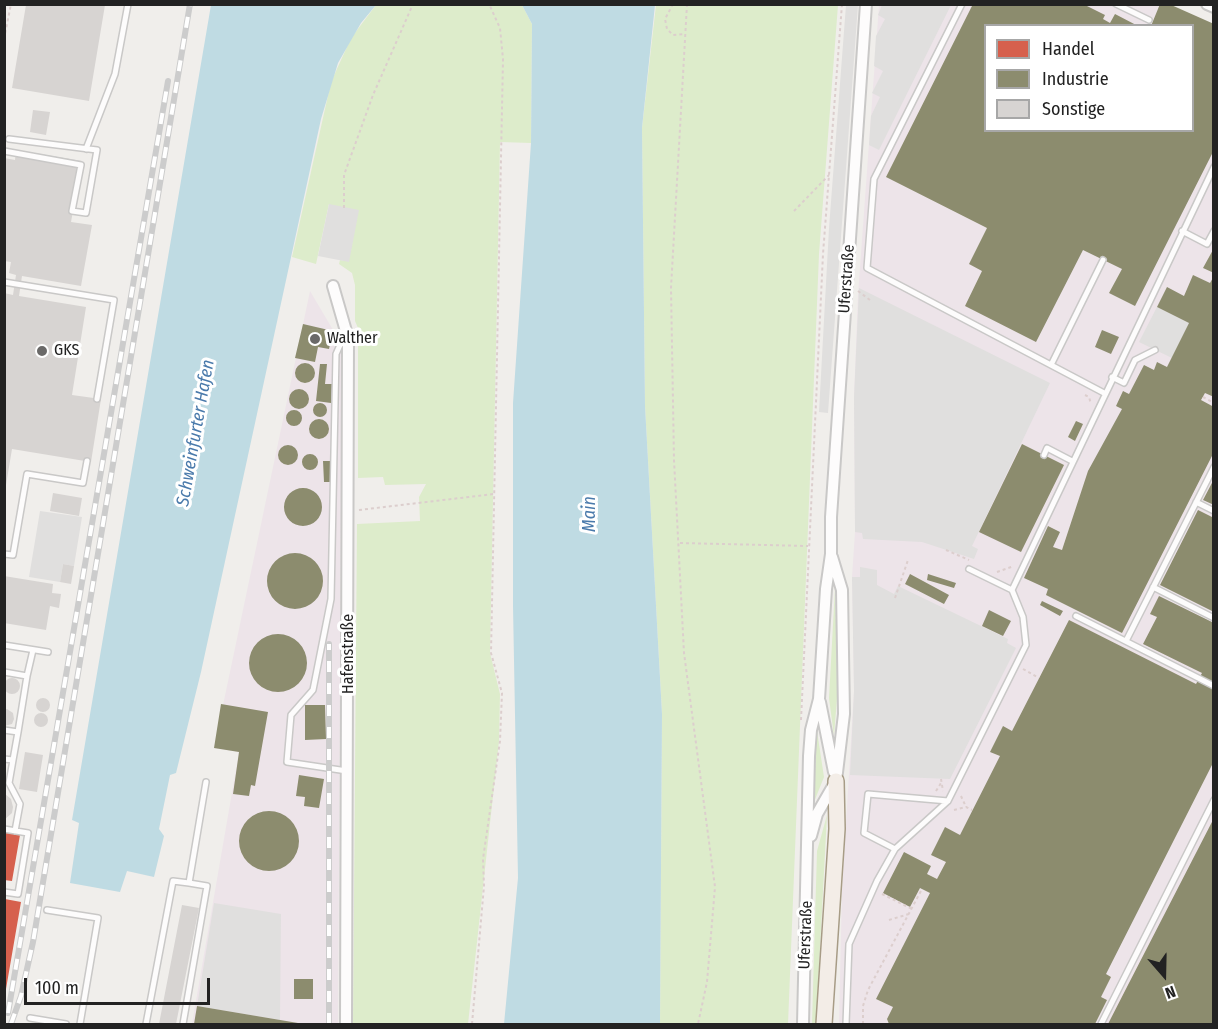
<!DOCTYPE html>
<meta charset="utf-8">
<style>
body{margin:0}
#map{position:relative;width:1218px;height:1029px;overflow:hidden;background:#f0eeeb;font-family:"Fira Sans Condensed",sans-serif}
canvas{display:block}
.frame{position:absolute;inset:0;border:6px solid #222;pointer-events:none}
.legend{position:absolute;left:984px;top:24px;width:210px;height:108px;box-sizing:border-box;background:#fff;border:2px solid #a7a7a7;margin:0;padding:8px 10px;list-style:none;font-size:18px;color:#222}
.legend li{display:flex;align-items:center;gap:12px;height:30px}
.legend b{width:30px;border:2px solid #a7a7a7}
.north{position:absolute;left:1134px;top:945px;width:60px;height:60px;-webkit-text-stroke:4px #fff;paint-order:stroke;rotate:160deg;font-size:16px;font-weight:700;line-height:24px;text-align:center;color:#222}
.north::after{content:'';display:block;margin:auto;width:21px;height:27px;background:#222;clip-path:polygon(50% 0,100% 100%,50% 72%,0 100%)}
.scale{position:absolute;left:24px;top:978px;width:186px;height:27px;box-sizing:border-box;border:3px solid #222;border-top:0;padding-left:8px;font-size:18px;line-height:21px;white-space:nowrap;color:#222;-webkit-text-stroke:4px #fff;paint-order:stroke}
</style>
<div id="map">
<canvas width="1218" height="1029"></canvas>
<div class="frame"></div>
<ul class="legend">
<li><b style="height:16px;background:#d6604d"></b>Handel</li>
<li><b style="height:16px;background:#8c8c6e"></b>Industrie</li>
<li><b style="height:16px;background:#d7d4d2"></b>Sonstige</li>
</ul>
<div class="north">N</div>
<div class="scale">100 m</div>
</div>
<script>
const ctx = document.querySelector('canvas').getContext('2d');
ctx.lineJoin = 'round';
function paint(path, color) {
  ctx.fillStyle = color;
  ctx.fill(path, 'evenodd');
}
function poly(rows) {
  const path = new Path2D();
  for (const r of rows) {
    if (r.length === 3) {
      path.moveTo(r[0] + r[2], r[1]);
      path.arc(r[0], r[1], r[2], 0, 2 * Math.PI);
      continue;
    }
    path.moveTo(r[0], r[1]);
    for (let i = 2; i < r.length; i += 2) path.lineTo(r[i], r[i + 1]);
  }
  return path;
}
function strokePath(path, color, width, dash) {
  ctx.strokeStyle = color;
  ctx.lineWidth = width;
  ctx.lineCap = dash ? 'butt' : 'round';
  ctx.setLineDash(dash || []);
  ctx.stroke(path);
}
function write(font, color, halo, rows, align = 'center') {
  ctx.font = font + ' "Fira Sans Condensed",sans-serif';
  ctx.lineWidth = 6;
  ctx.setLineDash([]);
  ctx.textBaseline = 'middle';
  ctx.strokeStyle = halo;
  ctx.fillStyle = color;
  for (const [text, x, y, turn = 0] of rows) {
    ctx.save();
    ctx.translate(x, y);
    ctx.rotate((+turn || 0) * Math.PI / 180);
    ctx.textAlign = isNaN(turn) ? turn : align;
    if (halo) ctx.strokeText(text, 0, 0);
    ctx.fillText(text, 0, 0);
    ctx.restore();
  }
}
const industrial = poly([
 [879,5,1169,5,1214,24,1213,1024,839,1024,842,889,854,691,852,577,855,532,854,397,858,295],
 [986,26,1192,26,1192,130,986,130],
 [310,291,339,340,342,353,338,1024,192,1024,239,752,214,748]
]);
const grass = poly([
 [376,5,522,5,532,24,531,143,500,142,490,653,500,694,499,741,468,1024,353,1024,357,524,420,521,419,497,426,484,385,485,383,477,358,478,358,328,355,321,355,285,352,273,339,264,340,260,349,261,329,204,316,264,292,257,331,82,351,38],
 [656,5,838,5,819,254,788,1024,660,1024,662,714,645,406,642,128],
 [835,588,838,686,834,736,829,698],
 [817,731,824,777,814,802,816,733],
 [827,815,816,1024,812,1024,817,851]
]);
const parking = poly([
 [846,5,858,5,828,413,819,412,829,228],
 [882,5,951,5,879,150,869,145,871,116,880,97,872,93,883,71,874,66,876,36,885,19,878,15],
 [329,204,359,210,349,262,318,256],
 [859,288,1050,383,972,546,978,549,974,559,922,542,863,539,862,533,855,532,854,397],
 [1157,307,1189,323,1172,358,1139,342],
 [40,511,82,517,74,566,63,564,60,582,29,577],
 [860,567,877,570,877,585,894,594,898,586,1008,639,1007,643,1016,648,950,779,850,775,854,691,852,577,860,577],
 [214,903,281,914,280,1020,197,1006]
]);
const water = poly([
 [211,5,376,5,361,23,338,63,321,119,201,672,176,773,170,775,159,829,164,836,154,877,127,871,120,892,70,883,79,823,72,820],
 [522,5,655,5,642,128,645,406,662,714,660,1024,504,1024,518,878,513,606,513,403,531,143,532,24]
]);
const shops = poly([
 [4,832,20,835,12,881,4,880],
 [5,899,21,902,6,989,5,989]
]);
const industry = poly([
 [973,4,1083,4,1105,15,1103,19,1110,23,1115,14,1138,26,986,26,986,130,1192,130,1192,26,1151,26,1160,4,1169,4,1214,24,1214,150,1135,306,1109,293,1122,269,1083,250,1036,342,965,306,982,271,969,264,987,228,886,177],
 [1214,248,1214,273,1203,268],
 [1193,275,1210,283,1214,276,1214,397,1205,393,1201,400,1214,407,1214,452,1122,633,1046,595,1048,589,1024,578,1048,526,1060,532,1053,547,1062,550,1088,471,1122,409,1116,406,1123,391,1129,394,1144,365,1154,370,1157,362,1167,367,1189,323,1157,307,1167,287,1184,296],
 [303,324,333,331,329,349,318,347,315,362,295,358],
 [1102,330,1119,337,1111,354,1095,347],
 [305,373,10],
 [320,364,327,364,325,384,332,384,331,403,316,401],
 [299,399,10],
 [320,410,7],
 [294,418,8],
 [319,429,10],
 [1076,421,1083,424,1075,441,1068,437],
 [1022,444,1064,465,1021,552,979,532],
 [288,455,10],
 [310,462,8],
 [323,461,336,461,337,482,324,482],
 [1214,479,1214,505,1203,500],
 [303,507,19],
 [1198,510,1214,518,1214,612,1160,585],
 [295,581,28],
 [910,574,949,595,944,604,905,584],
 [928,574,956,583,954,588,927,580],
 [1159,596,1214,623,1214,761,1106,974,1111,977,1101,997,1107,1000,1095,1024,889,1024,887,1019,893,1007,876,999,930,893,920,888,910,907,883,893,904,852,931,866,927,874,937,879,946,862,931,855,945,827,960,835,1000,756,990,752,1003,726,1012,731,1069,620,1196,684,1202,673,1143,644,1157,617,1150,614],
 [1042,601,1063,611,1060,616,1040,605],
 [989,610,1011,621,1003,636,982,626],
 [278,663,29],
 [221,704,268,712,255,786,251,785,249,796,233,794,239,752,214,748],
 [305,705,325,705,326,739,305,740],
 [299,775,324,779,319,808,304,806,305,797,296,796],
 [269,841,30],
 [1214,818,1214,1024,1108,1024,1129,983],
 [294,979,313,979,313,999,294,999],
 [197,1006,298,1023,298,1024,194,1024]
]);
const building = poly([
 [26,5,105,5,89,101,12,88],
 [33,110,50,112,46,135,30,132],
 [16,150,82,161,71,222,92,225,81,286,22,276,19,296,86,307,72,395,101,399,91,462,12,449,6,485,4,293,13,295,16,275,9,273,11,262,4,261,4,158,15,160],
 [53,493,82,498,79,516,50,511],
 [63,564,74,566,71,584,60,582],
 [4,576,53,584,52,593,61,594,59,608,50,606,46,630,4,623],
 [12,686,8],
 [43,705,7],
 [7,709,13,713,14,719,12,724,4,726,4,710],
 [41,720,7],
 [25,752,43,755,37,792,19,789],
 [4,793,11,799,13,807,12,813,4,820],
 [182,905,199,908,176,1024,159,1024]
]);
const path = poly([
 [673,4,665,19,667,29,673,35,685,34],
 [687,4,671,288,674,460,684,653,715,887,707,982,698,1024],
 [4,39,11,4],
 [344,208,344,175,373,95,413,4],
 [794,211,829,175],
 [858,291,870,300],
 [1085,395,1089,397,1091,404],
 [1203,397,1214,403],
 [359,510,494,494],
 [680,543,808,546],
 [946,550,969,560],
 [997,572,1014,566],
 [895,598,908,560],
 [1023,669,1039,678],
 [801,720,823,254,842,4],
 [941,779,943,791],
 [936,791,941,783],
 [961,796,966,807],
 [954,810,966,807,972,810],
 [882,894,912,909],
 [889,920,909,914],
 [472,1024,484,886,483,859,500,741,502,693,491,653,503,59,500,28,489,4],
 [863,1024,863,1006,868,990,922,889]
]);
const service = poly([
 [962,4,874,179,867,268,1104,393],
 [1116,4,1149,20],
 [86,149,115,74,128,4],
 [4,151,81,165,72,211,86,213,97,150,9,139],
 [1182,231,1207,244,1214,231],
 [4,282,114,300,97,399],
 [1051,365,1103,260],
 [1112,377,1124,383,1135,360,1155,350],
 [1044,455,1047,448,1072,461],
 [1196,502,1214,511],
 [4,554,13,555,27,474,83,483,87,461],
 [969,569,1012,590,1214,167],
 [1153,587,1214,618],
 [1076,616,1214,686],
 [1126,641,1214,467],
 [4,645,48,652],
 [4,672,27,676,18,732,4,730],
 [27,676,33,650],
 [4,759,13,760,18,732],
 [13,760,9,783,20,804,15,831],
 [347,771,287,762,291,715,313,690,331,599,336,354,340,345,347,339],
 [4,829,28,833,18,894,4,892],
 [895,849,864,833,868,794,948,801],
 [47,910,98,918,80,1024],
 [30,1018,66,1024],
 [146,1024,173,881,189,883],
 [183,1024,207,886,189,883,206,782],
 [846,1024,849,944,877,881,895,849,948,801,1026,645,1023,617,1012,590],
 [1101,1024,1214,800]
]);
const minor = poly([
 [1207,4,1214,7],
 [333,286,348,338,346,1024],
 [820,702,834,772],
 [811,836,817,814,836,781,844,714,842,590,832,557],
 [803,1024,809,756,811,730,819,699,826,589,831,554,831,517,866,4]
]);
const primary = poly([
 [824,1024,837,829,836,781]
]);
const rail = poly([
 [8,1013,168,81],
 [11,1024,21,996,33,942,190,4],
 [329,1024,329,644]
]);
const markers = [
 [315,339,6,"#6a6968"],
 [42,351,6,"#6a6968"]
];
const streetNames = [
 ["Uferstraße",847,279,-86],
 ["Hafenstraße",349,654,-90],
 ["Uferstraße",806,935,-88]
];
const poiNames = [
 ["Walther",327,339],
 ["GKS",54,351]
];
const waterNames = [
 ["Schweinfurter Hafen",196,433,-80],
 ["Main",590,514,-90]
];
paint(industrial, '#ede4e9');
paint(grass, '#ddeccb');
paint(parking, '#e0dfde');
paint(water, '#bfdbe3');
paint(shops, '#d6604d');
paint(industry, '#8c8c6e');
paint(building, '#d7d4d2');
strokePath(service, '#c9c8c7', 8);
strokePath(minor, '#c9c8c7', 14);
strokePath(primary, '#a79c86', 18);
strokePath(path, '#dccecd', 2, [3, 3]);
strokePath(service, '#fdfcfc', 5);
strokePath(minor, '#fdfcfc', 10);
strokePath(primary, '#f3ede7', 15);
strokePath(rail, '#ccc', 6);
strokePath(rail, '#fff', 4, [11]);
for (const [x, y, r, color] of markers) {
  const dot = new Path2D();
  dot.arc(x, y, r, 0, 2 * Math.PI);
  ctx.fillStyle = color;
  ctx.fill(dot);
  strokePath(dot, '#fff', 2);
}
write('16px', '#222', '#fff', streetNames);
write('16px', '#222', '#fff', poiNames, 'left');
write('italic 18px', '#4a7aab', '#fff', waterNames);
</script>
